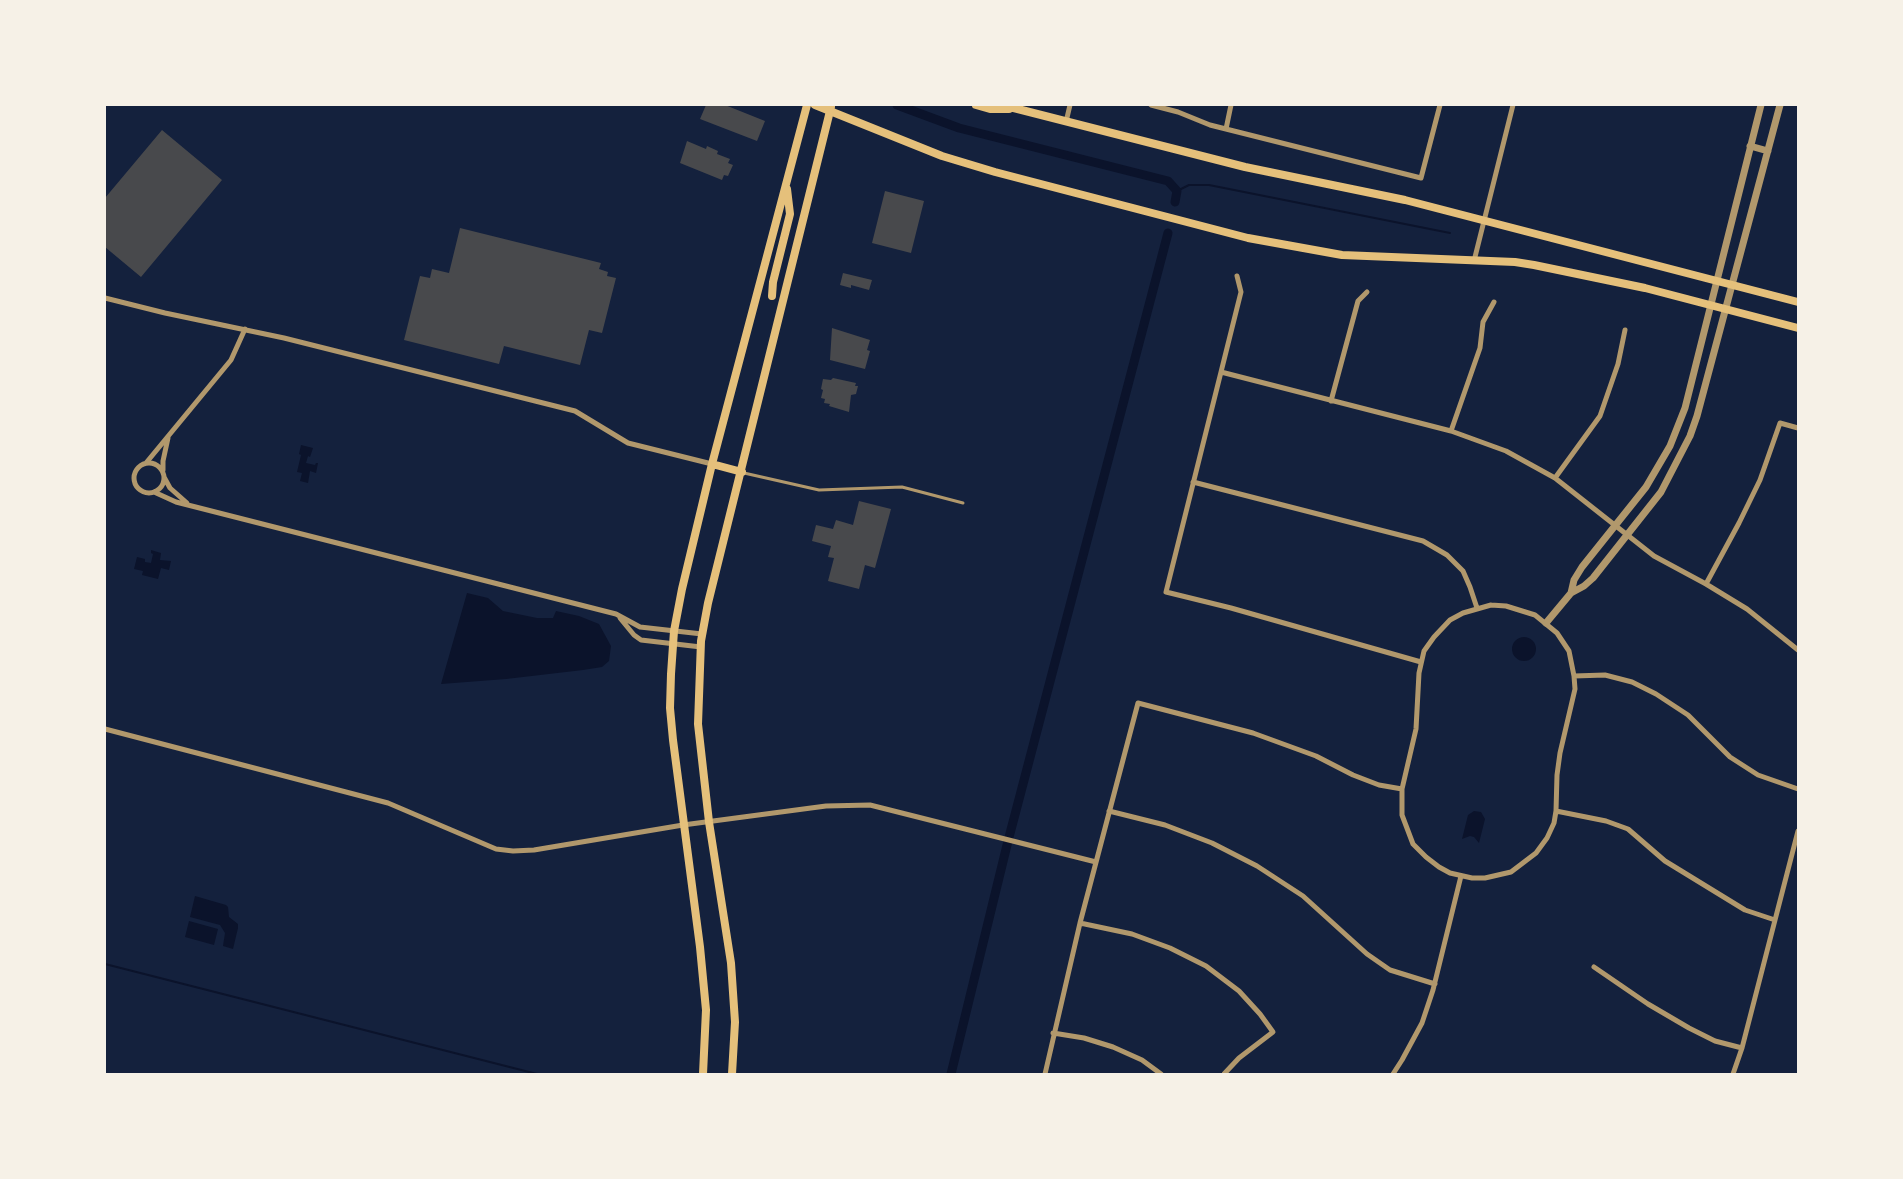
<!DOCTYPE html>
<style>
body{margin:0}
#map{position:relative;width:1903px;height:1179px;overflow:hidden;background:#14213d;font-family:"Asap Condensed",sans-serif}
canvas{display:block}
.frame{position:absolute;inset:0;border:106px solid #f6f1e7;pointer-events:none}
</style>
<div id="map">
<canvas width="1903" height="1179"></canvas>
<div class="frame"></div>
</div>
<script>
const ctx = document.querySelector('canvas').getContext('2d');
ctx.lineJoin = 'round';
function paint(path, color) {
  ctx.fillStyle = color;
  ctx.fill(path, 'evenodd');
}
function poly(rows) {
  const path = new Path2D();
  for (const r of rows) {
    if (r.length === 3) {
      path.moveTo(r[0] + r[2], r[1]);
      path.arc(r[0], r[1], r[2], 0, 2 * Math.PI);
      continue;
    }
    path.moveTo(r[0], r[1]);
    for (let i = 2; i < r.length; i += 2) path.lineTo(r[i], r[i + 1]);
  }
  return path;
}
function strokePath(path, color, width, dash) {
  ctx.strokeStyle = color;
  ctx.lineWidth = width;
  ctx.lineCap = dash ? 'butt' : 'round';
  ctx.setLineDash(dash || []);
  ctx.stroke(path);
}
const water = poly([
 [301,445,313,448,310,457,308,456,306,463,315,465,316,463,318,463,316,473,310,471,308,483,300,481,302,473,297,472,301,455,299,454],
 [151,550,161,553,160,560,171,561,169,570,161,568,158,579,142,575,143,571,134,569,137,557,145,559,145,562,151,563,153,554,151,553],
 [467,593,488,598,503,611,537,618,553,618,556,611,579,616,599,624,611,646,609,661,602,667,583,670,506,679,441,684],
 [1524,649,12],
 [1474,811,1481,812,1485,819,1479,843,1474,837,1470,836,1462,839,1468,815],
 [195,896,226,905,228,907,229,917,238,924,238,928,233,949,223,946,225,933,220,925,190,917],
 [189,921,218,929,214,945,185,937]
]);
const stream = poly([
 [1177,191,1189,185,1209,185,1450,233],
 [105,964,537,1074]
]);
const canal = poly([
 [897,105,959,128,1168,181,1177,191,1175,202],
 [951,1074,1008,841,1168,233]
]);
const building = poly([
 [706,105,725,105,765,121,757,141,700,119],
 [162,130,222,180,141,277,105,247,105,198],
 [687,141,706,149,707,146,718,151,717,154,730,159,728,163,733,165,728,176,724,175,722,180,680,163],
 [885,191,924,201,911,253,872,243],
 [460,228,601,263,599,269,608,272,607,276,616,278,602,333,589,330,580,365,504,346,499,364,404,340,420,276,430,278,432,269,449,273],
 [843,273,872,280,869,290,851,285,851,288,840,285],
 [832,328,870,340,867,350,870,351,865,369,830,360],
 [833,378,856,383,855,386,858,386,856,394,851,395,849,412,829,406,830,404,824,403,825,399,821,398,823,390,821,389,823,379,831,380],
 [859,501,891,509,875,568,865,565,859,589,828,581,834,558,828,557,831,546,812,541,816,525,833,529,836,520,853,525]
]);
const service = poly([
 [744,473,819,490,902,487,963,503]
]);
const minor = poly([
 [1151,105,1178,112,1210,125,1421,178,1440,105],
 [1066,122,1070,105],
 [1226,129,1231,105],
 [1474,261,1513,105],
 [1237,276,1241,292,1166,592,1231,608,1421,662],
 [105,298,165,313,284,338,575,411,628,443,712,464],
 [1221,372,1451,431,1506,451,1555,478,1654,556,1706,584,1747,609,1798,650],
 [1331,401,1358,301,1367,292],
 [1451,431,1480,348,1483,322,1494,302],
 [149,478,15],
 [146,463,231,360,245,329],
 [163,470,163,461,168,438],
 [164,477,170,488,187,503],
 [1555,478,1600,416,1618,364,1625,330],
 [1193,482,1423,541,1447,555,1463,571,1470,587,1477,608],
 [154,492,176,502,616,614,640,627,702,634],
 [1706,584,1739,523,1760,480,1780,423,1798,428],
 [1491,605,1506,606,1535,615,1557,633,1569,651,1574,676,1575,689,1560,753,1557,775,1556,811,1554,823,1547,838,1536,853,1511,872,1485,878,1472,878,1450,873,1439,867,1426,857,1413,844,1402,815,1402,789,1416,729,1419,673,1424,651,1434,637,1450,620,1463,613,1491,605],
 [620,618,634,635,641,640,701,647],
 [1574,676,1605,675,1632,682,1656,694,1688,715,1730,757,1758,775,1798,789],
 [105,729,388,803,496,849,513,851,534,850,683,825,826,806,870,805,1096,862],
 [1109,811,1165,825,1212,843,1257,866,1303,896,1367,954,1390,970,1435,984],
 [1556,811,1606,821,1628,829,1665,861,1745,910,1775,920],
 [1080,923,1132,934,1170,948,1206,966,1239,991,1260,1014,1273,1032,1239,1058,1224,1074],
 [1594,967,1648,1004,1689,1028,1715,1041,1742,1048],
 [1053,1033,1084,1038,1113,1047,1142,1060,1161,1074],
 [1045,1074,1080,923,1138,703,1253,733,1316,756,1353,775,1379,785,1402,789],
 [1393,1074,1402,1060,1422,1023,1433,990,1461,876],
 [1733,1074,1742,1048,1798,831]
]);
const tertiary = poly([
 [1750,146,1768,151],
 [1571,593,1574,580,1582,567,1646,487,1670,446,1685,408,1761,105],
 [1546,623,1571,593,1584,586,1593,578,1661,492,1690,436,1697,416,1780,105]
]);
const secondary = poly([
 [815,105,942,156,995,172,1248,238,1342,255,1515,262,1534,265,1645,288,1798,328],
 [976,105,990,109,1009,109],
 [1002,105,1245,167,1405,200,1798,302],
 [772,296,773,282,790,214,787,189],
 [712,464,742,472],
 [703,1074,706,1010,700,947,673,740,670,708,671,674,674,631,682,589,712,464,807,105],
 [732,1074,735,1022,731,963,709,822,698,724,701,641,708,603,831,107]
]);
paint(water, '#0b132b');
strokePath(stream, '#0b132b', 2);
strokePath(canal, '#0b132b', 9);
paint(building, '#48494c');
strokePath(service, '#b1986c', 3);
strokePath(minor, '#b1986c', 5);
strokePath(tertiary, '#b1986c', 7);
strokePath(secondary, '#e5c07b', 8);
</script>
